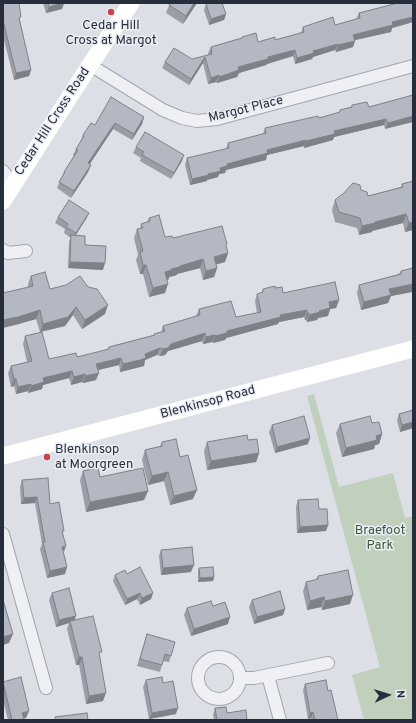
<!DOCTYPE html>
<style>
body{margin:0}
#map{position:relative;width:416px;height:723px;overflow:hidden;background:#dcdfe6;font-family:Overpass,sans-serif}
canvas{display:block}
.frame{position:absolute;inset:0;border:4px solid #262d3b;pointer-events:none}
.north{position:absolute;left:368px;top:675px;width:40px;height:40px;-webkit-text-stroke:3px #ebeef4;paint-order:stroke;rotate:86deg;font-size:11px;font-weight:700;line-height:16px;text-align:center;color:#262d3b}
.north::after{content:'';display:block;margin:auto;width:14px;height:18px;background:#262d3b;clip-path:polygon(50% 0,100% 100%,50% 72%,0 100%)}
</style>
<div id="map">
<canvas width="416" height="723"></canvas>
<div class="frame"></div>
<div class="north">N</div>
</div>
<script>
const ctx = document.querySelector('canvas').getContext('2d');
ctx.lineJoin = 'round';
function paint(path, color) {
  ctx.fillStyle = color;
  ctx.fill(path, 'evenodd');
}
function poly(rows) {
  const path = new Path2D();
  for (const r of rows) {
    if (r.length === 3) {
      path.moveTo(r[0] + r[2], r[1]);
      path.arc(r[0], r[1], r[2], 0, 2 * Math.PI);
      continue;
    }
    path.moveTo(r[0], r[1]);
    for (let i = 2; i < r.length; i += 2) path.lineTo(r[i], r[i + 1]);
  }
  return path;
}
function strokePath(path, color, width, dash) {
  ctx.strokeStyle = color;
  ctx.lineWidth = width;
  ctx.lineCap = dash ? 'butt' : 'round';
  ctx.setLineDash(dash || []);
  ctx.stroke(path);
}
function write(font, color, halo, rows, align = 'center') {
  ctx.font = font + ' Overpass,sans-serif';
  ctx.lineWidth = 3;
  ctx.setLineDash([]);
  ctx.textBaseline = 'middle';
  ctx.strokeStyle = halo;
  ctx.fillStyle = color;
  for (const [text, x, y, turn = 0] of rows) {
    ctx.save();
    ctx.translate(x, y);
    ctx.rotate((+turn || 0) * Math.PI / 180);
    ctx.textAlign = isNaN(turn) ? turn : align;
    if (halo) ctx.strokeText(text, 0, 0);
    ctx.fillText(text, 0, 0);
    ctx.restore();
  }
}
const green = poly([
 [314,394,339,487,393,473,405,518,413,516,413,720,364,720,352,675,380,667,307,396]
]);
const street = poly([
 [90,65,163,110,182,118,197,121,217,119,413,66],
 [3,171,13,185],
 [3,250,8,253,26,251],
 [3,534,46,688],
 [219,678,21],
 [268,676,280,720],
 [240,678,254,678,328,663]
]);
const secondary = poly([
 [3,201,90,65,131,3],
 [3,456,413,349]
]);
const wall = poly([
 [3,3,20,21,31,70,29,76,14,80,3,36],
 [43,3,64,3,62,9,46,13],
 [170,3,197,3,183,24,166,13],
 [392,3,413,3,413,22,392,28,391,32,355,40,353,47,336,52,335,50,313,57,312,59,295,64,293,56,267,64,266,65,239,73,237,77,217,83,216,82,208,84,203,63,189,85,162,68,165,62,192,59,209,55,208,53,211,47,241,38,242,37,258,42,275,40,301,33,303,27,335,25,356,19,359,13,391,5],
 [206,4,226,14,224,20,209,25,204,10],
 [413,95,385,129,384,125,334,137,333,140,304,148,304,146,267,155,266,160,226,170,225,173,219,174,218,177,207,180,207,181,190,185,185,165,187,158,226,149,228,143,263,134,265,128,319,118,339,113,340,110,351,107,352,105,369,107],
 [144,117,142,124,132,140,113,129,89,164,91,165,88,172,71,198,57,188,64,172,74,156,73,155,76,149,81,140,83,135,95,125],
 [136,147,182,161,171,179,140,161,141,158,133,153],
 [413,181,413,230,405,232,403,223,372,231,372,232,359,235,357,228,335,222,332,210,335,200,342,195,361,190,368,196,401,187,402,184],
 [89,213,86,219,76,235,85,245,103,270,68,268,69,241,71,238,64,233,65,229,55,223,58,217],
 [149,218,165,237,226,247,228,253,225,262,216,264,217,268,214,277,203,280,200,268,177,274,177,275,169,277,169,279,167,280,165,293,149,297,143,274,140,274,136,260,138,255,134,238,137,229,140,229,141,224,147,222],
 [413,268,413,294,412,294,412,292,391,296,388,303,361,310,357,293,359,285,399,274,401,271],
 [31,276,50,289,105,314,82,329,73,315,65,326,40,332,36,319,15,325,28,287,28,284],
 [275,288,283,293,339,300,336,308,330,309,328,316,318,318,317,320,307,322,306,320,305,320,304,317,279,322,278,324,226,338,225,340,213,343,212,342,203,344,202,341,168,351,165,355,160,356,157,355,145,360,144,366,120,372,119,365,98,370,96,380,83,383,82,382,71,385,69,378,43,385,42,389,28,393,28,391,16,394,14,386,11,387,8,373,11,366,27,362,23,344,25,336,49,359,77,357,108,350,109,347,154,335,154,334,161,332,163,326,196,316,199,309,236,317,257,313,255,301,257,294,261,293,263,289],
 [413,410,413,428,400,432,397,420,399,414],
 [372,423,382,434,379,444,375,445,374,449,342,457,336,433,340,424],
 [272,425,308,444,275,453,269,432],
 [248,440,259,453,256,462,207,470,204,451,207,442],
 [162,442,180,457,193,499,170,505,164,481,148,485,142,460,145,450,160,446],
 [83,471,100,477,148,491,144,500,86,512,80,480],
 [22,480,50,504,63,535,63,552,67,567,65,574,47,578,40,549,42,544,35,503,21,504,20,487],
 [298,500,319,509,328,525,326,531,297,533,296,507],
 [161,550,191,572,161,575,159,556],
 [199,568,214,577,213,581,198,582,198,571],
 [127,574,153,593,151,599,140,605,137,599,125,605,113,581,115,575],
 [318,576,350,604,322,610,321,607,307,610,303,591,306,582,316,580],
 [52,593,74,620,100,657,103,701,86,704,79,665,76,665,67,629,69,623,56,627,49,600],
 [252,600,285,609,283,615,254,624,249,607],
 [213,606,228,624,191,636,184,615,187,608],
 [147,634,171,656,169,662,163,661,160,672,137,666],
 [146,680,163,683,176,714,149,719,143,687],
 [3,682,26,718,24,718,24,720,8,720,3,700],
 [305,684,328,691,338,720,311,720,311,718,308,719,303,690],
 [215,708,227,713,247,720,214,720,213,715]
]);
const shadedWall = poly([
 [62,3,64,3,62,9,46,13,49,7],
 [194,3,197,3,183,24,186,16],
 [226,14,224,20,209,25,211,19],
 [413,17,413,22,392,28,391,32,351,41,353,35,392,22],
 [355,41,353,47,336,52,338,45],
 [338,44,335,50,313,57,312,59,295,64,297,58,313,51],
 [295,50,293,56,267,64,266,65,239,73,237,77,217,83,219,77,238,67,268,57],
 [205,57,203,63,189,85,191,79],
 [31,70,29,76,14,80,16,73],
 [219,75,216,82,208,84,211,78],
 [413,116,413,122,385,129,388,123],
 [144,117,142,124,132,140,134,134],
 [386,119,384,125,334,137,333,140,304,148,306,141,334,131],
 [115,123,113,129,86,170,88,163],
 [306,140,304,146,267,155,266,160,226,170,225,173,219,174,218,177,207,180,207,181,190,185,192,179,208,174,220,168,227,164,267,150],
 [184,155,182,161,171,179,174,173],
 [91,165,88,172,71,198,74,191],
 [89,213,86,219,73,239,76,233],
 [406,214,403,223,372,231,372,232,359,235,362,226,375,222],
 [413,222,413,230,405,232,409,223],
 [228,253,225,262,211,266,214,257],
 [203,259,200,268,177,274,177,275,169,277,169,279,162,281,165,272,180,266],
 [70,262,105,263,103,270,68,268],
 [143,265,146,265,143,274,140,274],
 [217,268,214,277,203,280,206,271],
 [168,284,165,293,149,297,153,288],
 [413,284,413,287,412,292,391,296,388,303,361,310,364,302,389,289],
 [339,300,336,308,330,309,328,316,318,318,317,320,307,322,309,315,319,311,329,302],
 [108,305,105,314,82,329,85,320],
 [76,307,73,315,65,326,40,332,43,324],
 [40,310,36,319,15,325,3,328,3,320],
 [307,310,304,317,279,322,278,324,226,338,225,340,213,343,215,336,227,331,280,315],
 [307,313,309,313,306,320,305,320],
 [205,333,202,341,168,351,165,355,160,356,163,349,171,344],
 [215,335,212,342,203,344,206,337],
 [160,348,157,355,145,360,144,366,120,372,123,364],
 [121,358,119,365,94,371,96,364],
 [72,371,69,378,43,385,42,389,28,393,31,386,43,378],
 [99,373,96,380,83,383,85,376],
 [85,374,82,382,71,385,74,377],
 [14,379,16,379,14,386,11,387],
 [31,384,28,391,16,394,18,387],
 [413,422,413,428,400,432,402,425],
 [382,434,379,444,375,445,374,449,342,457,346,448,376,436],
 [310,438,308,444,275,453,277,447],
 [259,453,256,462,207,470,211,461],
 [168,472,164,481,148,485,152,476],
 [197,490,193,499,170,505,174,496],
 [148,491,144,500,86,512,90,502],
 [37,497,35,503,21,504,24,498],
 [328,525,326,531,297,533,300,527],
 [66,546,64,552,62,547],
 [194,565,191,572,161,575,163,568],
 [67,567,65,574,47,578,50,571],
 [214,577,213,581,198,582,200,578],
 [140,593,137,599,125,605,127,599],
 [153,593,151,599,140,605,142,598],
 [353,595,350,604,322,610,325,601],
 [324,597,321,607,307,610,310,601],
 [285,609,283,615,254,624,257,617],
 [76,616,74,622,70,621,69,623,56,627,59,620],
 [230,617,228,624,191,636,194,629],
 [13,634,9,643,3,645,3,637],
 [79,657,82,657,79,665,76,665],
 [106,693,103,701,86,704,89,696],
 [178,708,176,714,149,719,152,713],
 [29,711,26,718,20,719,22,713],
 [313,712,311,718,308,719,310,713]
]);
const building = poly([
 [3,3,19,3,21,17,19,18,31,70,16,73,3,20,3,3],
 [48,3,62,3,49,7,48,3],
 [170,3,194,3,186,16,169,5,170,3],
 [208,3,222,3,226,14,211,19,206,4,208,3],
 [393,3,413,3,413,17,392,22,393,25,353,35,355,41,338,45,338,44,313,51,314,53,297,58,295,50,268,57,268,59,238,67,239,70,219,77,219,75,211,78,205,57,191,79,165,62,174,48,192,59,212,54,211,47,242,38,242,37,256,33,258,42,275,37,275,40,304,32,303,27,333,17,335,25,360,18,359,13,394,4,393,3],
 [413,95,413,116,388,123,386,119,334,131,335,134,306,141,306,140,267,150,268,153,227,164,227,166,220,168,221,171,208,174,209,175,192,179,187,158,229,148,228,143,266,133,265,128,318,116,319,118,340,112,340,110,352,107,352,105,367,102,369,107,413,95],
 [111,97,144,117,134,134,115,123,88,163,91,165,74,191,59,182,65,172,64,172,78,150,76,149,84,136,83,135,91,123,95,125,111,97],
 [145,132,184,155,174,173,142,155,144,152,136,147,145,132],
 [413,181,413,222,409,223,406,214,375,222,375,223,362,226,360,218,339,212,335,200,341,195,342,195,353,183,360,185,361,190,367,192,368,196,403,187,402,184,413,181],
 [69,200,89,213,76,233,66,227,68,224,58,217,69,200],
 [159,215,165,237,172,236,173,238,222,226,227,244,226,245,228,253,214,257,217,268,206,271,203,259,180,266,180,267,171,269,172,270,165,272,168,284,153,288,146,265,143,265,140,252,143,251,137,229,143,228,141,224,150,221,149,218,159,215],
 [71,235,85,236,85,245,106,246,105,263,70,262,71,235],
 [413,268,413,284,389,289,391,295,364,302,359,285,401,274,401,271,413,268],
 [45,272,50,289,66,285,80,276,88,287,97,289,108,305,85,320,76,307,68,317,43,324,40,310,18,317,3,320,3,293,33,286,31,276,45,272],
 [335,282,339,300,329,302,330,308,319,311,320,312,309,315,309,313,307,313,307,310,280,315,281,317,227,331,227,333,215,336,215,335,206,337,205,333,171,344,168,348,163,349,160,348,145,354,146,358,140,360,123,364,121,358,96,364,99,373,85,376,85,374,74,377,72,371,43,378,44,382,31,386,31,384,18,387,16,379,14,379,11,366,32,361,25,336,42,332,49,359,76,353,77,357,109,349,109,347,155,335,154,334,165,331,163,326,200,315,199,309,231,301,236,317,261,312,257,294,263,292,263,289,275,286,275,288,282,287,283,293,335,282],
 [413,410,413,422,402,425,399,414,413,410],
 [304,416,310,438,277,447,272,425,304,416],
 [370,416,372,423,379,422,382,434,376,436,377,440,346,448,340,424,370,416],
 [247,435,248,440,257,439,259,453,211,461,207,442,247,435],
 [176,439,180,457,188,455,197,490,174,496,168,472,152,476,145,450,162,446,162,442,176,439],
 [98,468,100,477,143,468,148,491,90,502,83,471,98,468],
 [48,478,50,504,59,502,64,531,62,531,66,546,62,547,67,567,50,571,43,542,45,542,37,497,24,498,22,480,48,478],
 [318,499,319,509,327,509,328,525,300,527,298,500,318,499],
 [192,547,194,565,163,568,161,550,192,547],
 [140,567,153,593,142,598,140,593,127,599,115,575,125,570,127,574,140,567],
 [213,567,214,577,200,578,199,568,213,567],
 [348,570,353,595,325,601,324,597,310,601,306,582,318,579,318,576,348,570],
 [69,588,76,616,59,620,52,593,69,588],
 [280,591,285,609,257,617,252,600,280,591],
 [3,600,13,634,3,637,3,600],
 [211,601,213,606,225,602,230,617,194,629,187,608,211,601],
 [93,616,102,652,99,652,106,693,89,696,82,657,79,657,70,621,93,616],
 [147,634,175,642,171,656,165,654,162,665,140,659,147,634],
 [21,677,29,711,22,713,24,719,20,720,12,720,3,682,21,677],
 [162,677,163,683,173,681,178,708,152,713,146,680,162,677],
 [326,680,328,691,331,690,338,720,315,720,313,712,310,713,305,684,326,680],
 [226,707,227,713,246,710,247,720,217,720,215,708,226,707],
 [87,713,88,720,55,720,55,717,87,713]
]);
const markers = [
 [111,12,4,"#c9434e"],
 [47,457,4,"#c9434e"]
];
const poiNames = [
 ["Cedar Hill",111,26],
 ["Cross at Margot",111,41],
 ["Blenkinsop",55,450,"left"],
 ["at Moorgreen",55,465,"left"]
];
const streetNames = [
 ["Margot Place",246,110,-14],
 ["Cedar Hill Cross Road",53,122,-57],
 ["Blenkinsop Road",208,403,-15]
];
const parkNames = [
 ["Braefoot",380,531],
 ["Park",380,546]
];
paint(green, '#c1cfbd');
strokePath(street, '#a2a6af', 14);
strokePath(street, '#eff0f4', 12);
strokePath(secondary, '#fff', 17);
paint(wall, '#9b9ea7');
paint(shadedWall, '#7e8188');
paint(building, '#b4b8c2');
strokePath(building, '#7e8188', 1);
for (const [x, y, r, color] of markers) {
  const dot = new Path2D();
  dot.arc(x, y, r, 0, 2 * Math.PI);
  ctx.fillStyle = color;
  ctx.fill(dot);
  strokePath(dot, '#ebeef4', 1.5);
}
write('13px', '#262d3b', '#ebeef4', poiNames);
write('13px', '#262d3b', '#ebeef4', streetNames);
write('13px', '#385734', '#ebeef4', parkNames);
</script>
